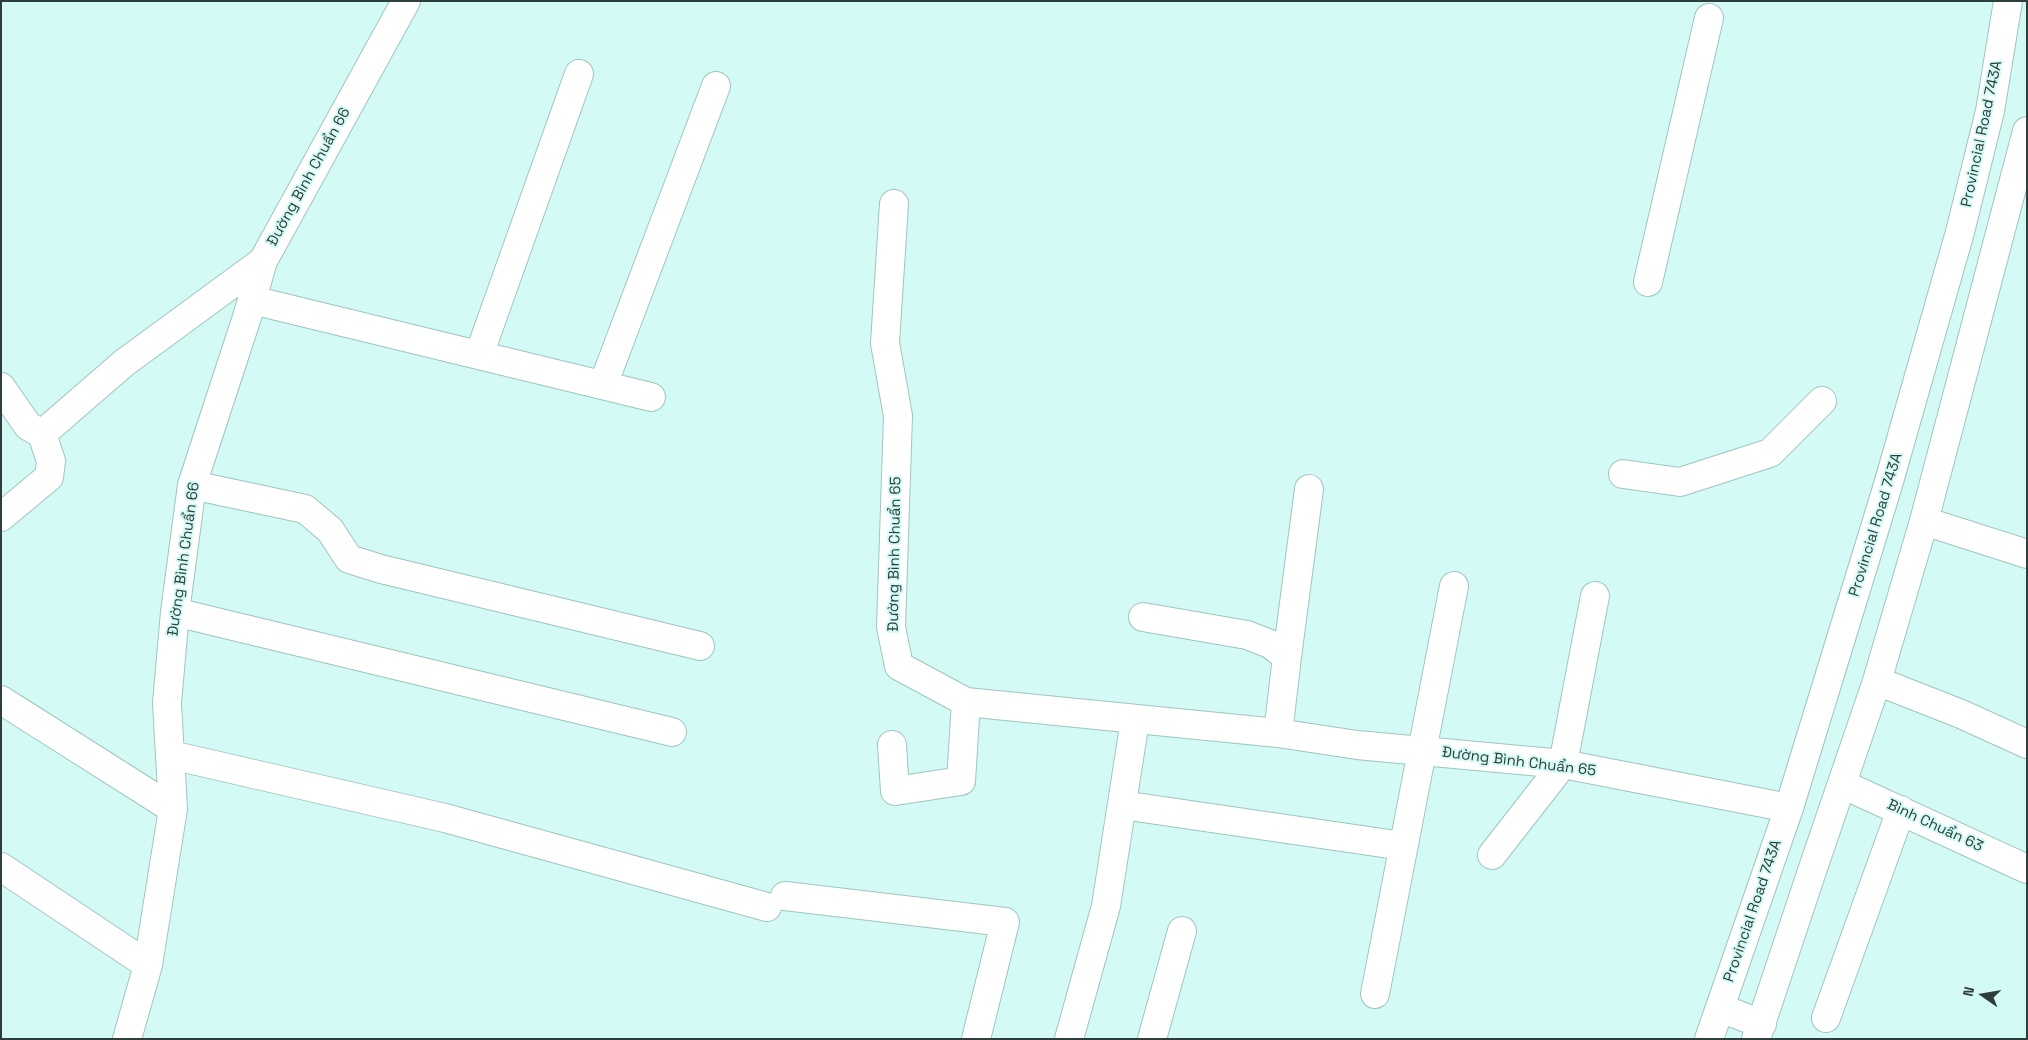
<!DOCTYPE html>
<meta charset="utf-8">
<style>
body{margin:0}
#map{position:relative;width:2028px;height:1040px;overflow:hidden;background:#d3faf5;font-family:"Space Grotesk",sans-serif}
canvas{display:block}
.frame{position:absolute;inset:0;border:2px solid #2e3e3c;pointer-events:none}
.north{position:absolute;left:1958px;top:970px;width:50px;height:50px;-webkit-text-stroke:4px #d3faf5;paint-order:stroke;rotate:283deg;font-size:14px;font-weight:700;line-height:20px;text-align:center;color:#2e3e3c}
.north::after{content:'';display:block;margin:auto;width:18px;height:22px;background:#2e3e3c;clip-path:polygon(50% 0,100% 100%,50% 72%,0 100%)}
</style>
<div id="map">
<canvas width="2028" height="1040"></canvas>
<div class="frame"></div>
<div class="north">N</div>
</div>
<script>
const ctx = document.querySelector('canvas').getContext('2d');
ctx.lineJoin = 'round';
function poly(rows) {
  const path = new Path2D();
  for (const r of rows) {
    path.moveTo(r[0], r[1]);
    for (let i = 2; i < r.length; i += 2) path.lineTo(r[i], r[i + 1]);
  }
  return path;
}
function strokePath(path, color, width, dash) {
  ctx.strokeStyle = color;
  ctx.lineWidth = width;
  ctx.lineCap = dash ? 'butt' : 'round';
  ctx.setLineDash(dash || []);
  ctx.stroke(path);
}
function write(font, color, halo, rows, align = 'center') {
  ctx.font = font + ' "Space Grotesk",sans-serif';
  ctx.lineWidth = 4;
  ctx.setLineDash([]);
  ctx.textBaseline = 'middle';
  ctx.strokeStyle = halo;
  ctx.fillStyle = color;
  for (const [text, x, y, turn = 0] of rows) {
    ctx.save();
    ctx.translate(x, y);
    ctx.rotate((+turn || 0) * Math.PI / 180);
    ctx.textAlign = isNaN(turn) ? turn : align;
    if (halo) ctx.strokeText(text, 0, 0);
    ctx.fillText(text, 0, 0);
    ctx.restore();
  }
}
const minor = poly([
 [894,204,885,343,898,416,891,627,899,666,966,702,1278,733],
 [1648,282,1709,18],
 [252,300,651,397],
 [479,355,579,74],
 [603,385,716,86],
 [1,387,28,426,42,434,124,363,263,261],
 [1623,474,1680,482,1770,453,1822,401],
 [192,485,305,509,330,530,349,559,381,569,700,646],
 [1,517,49,477,51,461,42,434],
 [1924,521,2027,554],
 [175,612,672,732],
 [1143,617,1247,635,1270,644,1287,657,1278,733,1357,745,1563,764,1789,808],
 [1287,657,1309,489],
 [1877,681,1961,714,2027,744],
 [1,700,173,809],
 [892,745,895,791,961,781,966,702],
 [171,755,445,818,767,907],
 [1842,784,2027,869],
 [1122,805,1403,846],
 [1492,855,1563,764,1595,596],
 [1,867,148,965],
 [785,896,1005,922,976,1039],
 [1375,994,1454,586],
 [1826,1018,1901,810],
 [127,1039,148,965,173,809,167,703,175,612,192,485,247,317,263,261,406,1],
 [1069,1039,1106,906,1135,720],
 [1152,1039,1182,931]
]);
const major = poly([
 [1720,1008,1762,1024],
 [1709,1039,1789,808,1888,485,1960,232,1990,111,2008,1],
 [1756,1039,1813,868,1877,681,1924,521,2027,131]
]);
const streetNames = [
 ["Provincial Road 743A",1982,134,-78],
 ["Đường Bình Chuẩn 66",309,177,-61],
 ["Provincial Road 743A",1876,525,-73],
 ["Đường Bình Chuẩn 65",895,554,-89],
 ["Đường Bình Chuẩn 66",184,559,-82],
 ["Đường Bình Chuẩn 65",1519,762,7],
 ["Bình Chuẩn 63",1935,826,25],
 ["Provincial Road 743A",1753,911,-71]
];
strokePath(minor, '#9fc5c0', 30);
strokePath(major, '#9fc5c0', 30);
strokePath(minor, '#fff', 28);
strokePath(major, '#fff', 28);
write('15px', '#2e3e3c', '#d3faf5', streetNames);
</script>
